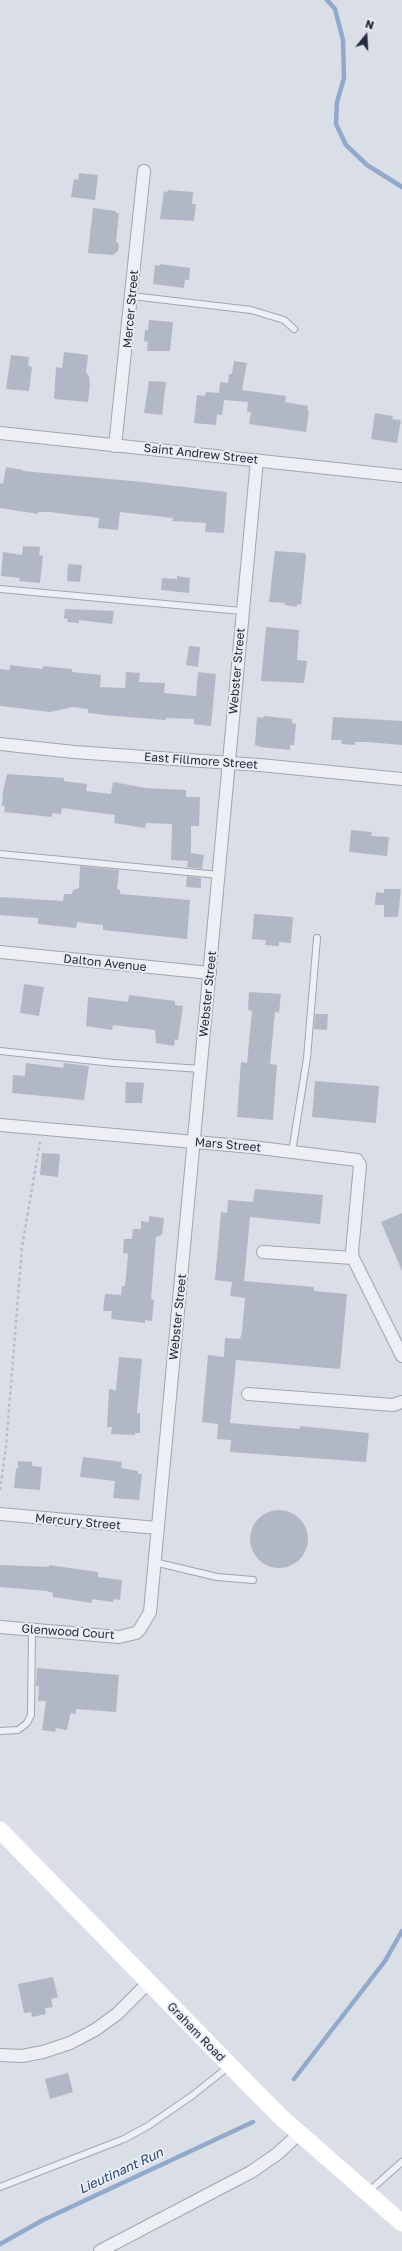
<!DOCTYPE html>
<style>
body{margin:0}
#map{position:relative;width:402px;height:2251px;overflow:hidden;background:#dadee7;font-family:"Golos Text",sans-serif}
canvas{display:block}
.north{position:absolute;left:346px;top:16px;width:40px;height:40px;-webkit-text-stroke:3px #e9edf4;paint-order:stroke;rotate:18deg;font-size:11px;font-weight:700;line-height:16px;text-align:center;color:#232b3e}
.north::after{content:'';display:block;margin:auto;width:14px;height:18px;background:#232b3e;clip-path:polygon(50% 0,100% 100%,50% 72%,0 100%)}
</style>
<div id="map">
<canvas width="402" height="2251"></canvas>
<div class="north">N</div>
</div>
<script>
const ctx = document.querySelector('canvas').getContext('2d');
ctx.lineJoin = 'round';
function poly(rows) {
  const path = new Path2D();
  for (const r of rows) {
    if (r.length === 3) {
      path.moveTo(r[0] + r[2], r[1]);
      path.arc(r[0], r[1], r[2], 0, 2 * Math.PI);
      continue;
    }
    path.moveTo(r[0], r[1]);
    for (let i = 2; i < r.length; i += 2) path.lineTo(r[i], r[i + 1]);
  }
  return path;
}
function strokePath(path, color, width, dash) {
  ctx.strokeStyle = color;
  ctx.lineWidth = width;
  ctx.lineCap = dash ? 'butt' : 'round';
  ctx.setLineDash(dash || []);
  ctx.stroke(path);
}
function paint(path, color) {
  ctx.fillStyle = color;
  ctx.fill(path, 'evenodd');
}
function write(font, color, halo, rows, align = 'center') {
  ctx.font = font + ' "Golos Text",sans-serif';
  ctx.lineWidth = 4;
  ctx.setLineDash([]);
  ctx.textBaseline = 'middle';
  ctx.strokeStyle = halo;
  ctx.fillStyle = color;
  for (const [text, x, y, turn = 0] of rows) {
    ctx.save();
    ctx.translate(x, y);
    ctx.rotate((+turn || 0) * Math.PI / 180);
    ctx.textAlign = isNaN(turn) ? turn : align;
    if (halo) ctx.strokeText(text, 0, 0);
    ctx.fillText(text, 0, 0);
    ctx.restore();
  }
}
const stream = poly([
 [327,0,335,9,343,40,344,78,337,102,336,124,346,145,367,165,402,187],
 [294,2079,385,1961,402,1931],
 [0,2244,43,2220,253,2122]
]);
const building = poly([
 [79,173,98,175,95,200,71,197,74,179,78,180],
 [168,190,193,192,192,204,196,204,194,221,160,219,164,191,168,192],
 [93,208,116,211,116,213,119,213,116,242,119,244,118,251,113,255,88,253],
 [160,264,190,268,189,280,185,280,184,288,153,284,155,265,159,266],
 [149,320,173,322,170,351,147,351,148,342,144,341,145,330,148,330],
 [64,352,88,355,86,372,89,376,90,384,88,402,54,399,56,367,62,368],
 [11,355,29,357,28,366,32,367,29,391,6,389],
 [234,361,247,363,242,390,286,396,285,402,308,406,307,410,309,410,306,432,249,424,251,412,247,412,248,402,224,400,222,415,217,414,216,425,194,423,197,395,205,396,206,392,219,393,220,382,228,383,229,374,232,374],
 [149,381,166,382,162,415,144,413],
 [375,413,393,416,392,419,401,420,397,443,371,439],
 [6,467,23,470,23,471,142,482,227,492,224,533,205,532,206,523,172,521,173,518,120,512,118,530,98,528,99,518,49,512,38,512,38,514,0,508,0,483,3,484],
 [23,546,40,547,39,555,43,556,40,583,19,581,20,578,1,576,3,552,22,555],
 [275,551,305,553,306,558,301,605,297,604,297,607,284,605,285,603,269,602],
 [68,564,82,565,80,582,67,581],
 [177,576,190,578,189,593,161,590,162,578,177,579],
 [65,609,114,611,112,624,79,620,79,623,67,622,68,619,64,618],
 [266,627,299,630,297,660,307,661,304,683,261,681],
 [189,646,200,647,198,667,186,665],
 [10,665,42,669,43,666,72,669,72,672,101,675,100,687,125,688,126,672,140,673,139,682,165,683,164,693,196,696,198,672,216,674,211,726,194,724,194,719,166,718,166,720,114,716,88,713,88,709,73,707,50,712,0,706,0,669,10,670],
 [264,716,292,719,292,723,296,724,294,745,290,745,290,750,261,747,255,745,257,717,263,718],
 [333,717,402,721,402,745,367,742,355,742,355,745,341,744,342,740,331,740],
 [7,774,64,778,64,781,87,784,86,791,111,794,113,782,146,788,186,790,186,797,200,797,199,826,191,826,191,853,204,855,202,869,187,867,188,861,171,860,172,824,146,823,145,828,114,823,115,815,62,808,61,814,52,813,52,817,4,812,5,806,2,806,3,791],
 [351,830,372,832,371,836,389,837,387,856,349,852],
 [80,866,119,870,117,889,120,890,120,894,190,900,187,939,103,930,103,925,77,922,76,928,38,924,38,918,0,915,0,897,63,901,64,894,72,894,73,890,79,888],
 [187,876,201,878,201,888,186,887],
 [384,889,401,889,398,917,384,917,384,905,375,905,376,892,384,893],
 [254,914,293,917,291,943,279,942,279,946,265,945,266,940,252,939],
 [24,984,44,987,39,1016,20,1013],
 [249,992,281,994,279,1013,275,1012,270,1064,277,1065,273,1120,237,1117,241,1062,247,1063,252,1011,248,1010],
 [129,995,175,1001,175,1005,183,1006,178,1040,175,1039,174,1046,156,1043,155,1030,113,1025,112,1030,86,1026,88,997,128,1002],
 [315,1014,328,1014,327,1030,314,1029],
 [26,1063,63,1068,64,1063,89,1066,84,1100,12,1093,13,1075,25,1076],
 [315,1081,379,1086,376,1123,312,1117],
 [126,1082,144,1083,142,1103,125,1103],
 [42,1153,60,1154,58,1177,40,1175],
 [255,1189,323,1195,320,1224,250,1217,244,1281,314,1287,314,1291,347,1294,340,1369,236,1360,230,1423,300,1429,300,1426,369,1433,366,1462,230,1452,231,1440,217,1439,218,1424,202,1422,208,1355,224,1357,225,1338,240,1339,242,1332,245,1298,230,1296,232,1282,215,1280,221,1212,227,1213,228,1200,253,1202],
 [402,1213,402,1271,381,1222],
 [149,1216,164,1218,162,1235,156,1237,151,1299,154,1300,152,1321,145,1320,145,1323,111,1319,112,1311,103,1311,105,1294,121,1295,122,1286,125,1286,128,1254,123,1253,124,1239,132,1239,133,1229,141,1229,141,1221,149,1222],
 [119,1357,142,1359,137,1413,140,1413,140,1433,135,1433,135,1435,111,1434,112,1427,107,1427,109,1389,116,1390],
 [83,1457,122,1462,121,1468,138,1471,138,1474,142,1474,139,1500,113,1498,115,1481,80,1477],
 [18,1461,32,1462,32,1466,42,1467,40,1490,14,1488,16,1468,18,1469],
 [279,1539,29],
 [0,1565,49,1567,49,1565,98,1572,98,1577,122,1580,120,1600,114,1599,113,1602,92,1599,92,1603,53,1597,53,1593,47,1591,0,1587],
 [37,1668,119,1675,116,1712,76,1709,76,1714,71,1713,70,1716,67,1730,56,1728,55,1732,42,1730,46,1701,38,1701,39,1686,36,1686],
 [53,1977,58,1997,51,1999,53,2007,45,2008,46,2014,32,2017,31,2012,24,2013,18,1984],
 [68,2073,73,2092,50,2099,45,2079]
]);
const path = poly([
 [0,1490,6,1447,22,1247,40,1142]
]);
const lane = poly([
 [132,296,251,310,284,320,294,329],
 [0,589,242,611],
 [0,854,219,875],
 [0,1051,114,1063,201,1069],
 [292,1152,307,1058,317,938],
 [154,1562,217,1577,253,1580],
 [0,1731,18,1730,27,1723,31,1715,32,1630],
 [0,2187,124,2139,148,2126,193,2095,228,2067],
 [368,2192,402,2162]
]);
const street = poly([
 [0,433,402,476],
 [115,446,144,171],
 [0,744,74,752,260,765,402,779],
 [0,952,210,973],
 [0,1125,252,1147,357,1160,360,1165,352,1252,353,1258],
 [263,1252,353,1258,402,1356],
 [248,1394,393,1405,402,1402],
 [0,1514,157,1528],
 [0,1627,119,1637,136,1633,140,1629,150,1612,257,460],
 [0,2055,22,2056,43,2052,70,2043,95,2030,117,2014,148,1983],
 [100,2251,251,2172,277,2154,300,2133]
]);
const secondary = poly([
 [0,1830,254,2090,282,2118,402,2223]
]);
const streetNames = [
 ["Mercer Street",131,309,-85],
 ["Saint Andrew Street",201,454,6],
 ["Webster Street",237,671,-85],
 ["East Fillmore Street",201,761,4],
 ["Dalton Avenue",105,963,6],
 ["Webster Street",208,994,-84],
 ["Mars Street",228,1145,5],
 ["Webster Street",178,1317,-84],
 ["Mercury Street",78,1522,5],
 ["Glenwood Court",68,1632,4],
 ["Graham Road",196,2032,46]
];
const waterNames = [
 ["Lieutinant Run",121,2171,-25]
];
strokePath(stream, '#91a9cb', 4.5);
paint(building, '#b1b7c4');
strokePath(lane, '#9fa5b1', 8);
strokePath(street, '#9fa5b1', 14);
strokePath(path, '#b8bcc5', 2.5, [3, 3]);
strokePath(lane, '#edeff5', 6);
strokePath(street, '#edeff5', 12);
strokePath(secondary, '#fff', 17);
write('12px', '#232b3e', '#e9edf4', streetNames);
write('italic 13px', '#2a4675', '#e9edf4', waterNames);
</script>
